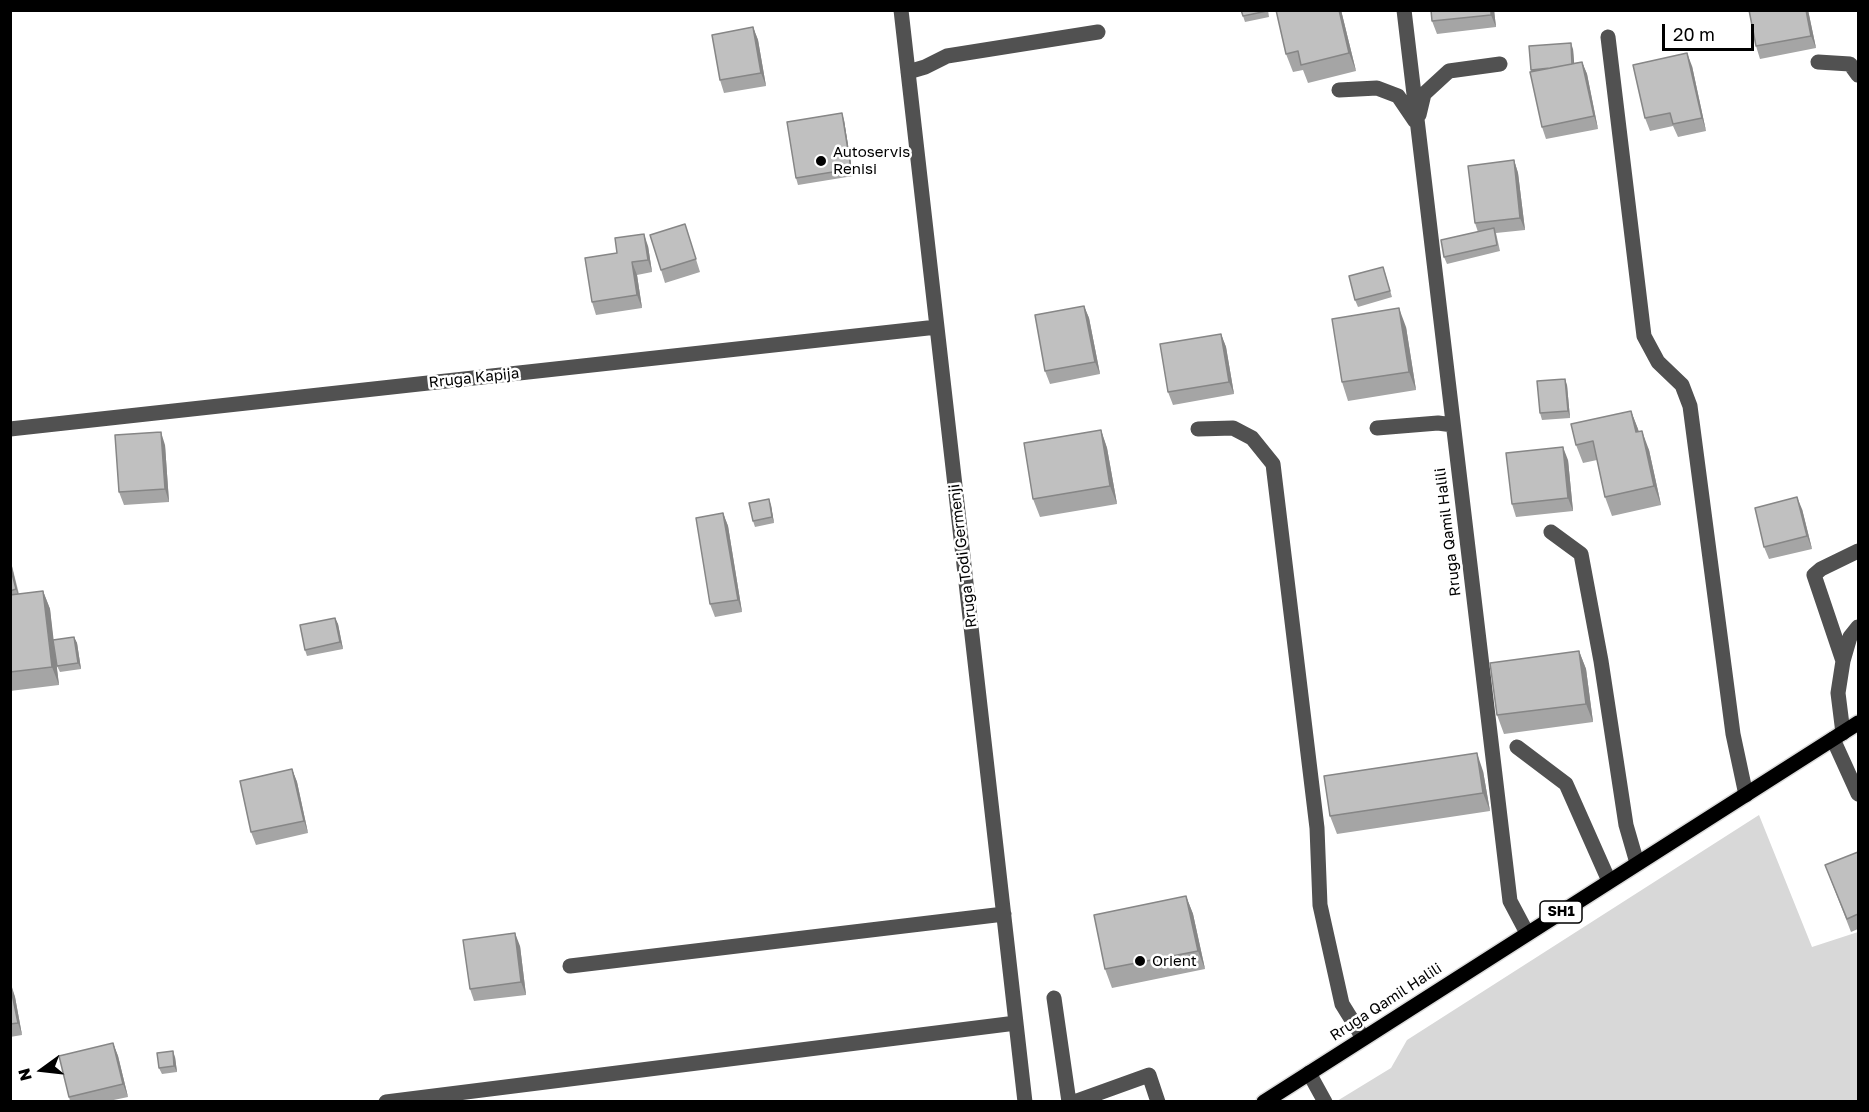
<!DOCTYPE html>
<style>
body{margin:0}
#map{position:relative;width:1869px;height:1112px;overflow:hidden;background:#fff;font-family:"Golos Text",sans-serif}
canvas{display:block}
.frame{position:absolute;inset:0;border:12px solid #000;pointer-events:none}
.north{position:absolute;left:12px;top:1040px;width:60px;height:60px;-webkit-text-stroke:4px #fff;paint-order:stroke;rotate:255deg;font-size:16px;font-weight:700;line-height:24px;text-align:center;color:#000}
.north::after{content:'';display:block;margin:auto;width:21px;height:27px;background:#000;clip-path:polygon(50% 0,100% 100%,50% 72%,0 100%)}
.scale{position:absolute;left:1662px;top:24px;width:92px;height:27px;box-sizing:border-box;border:3px solid #000;border-top:0;padding-left:8px;font-size:18px;line-height:21px;white-space:nowrap;color:#000;-webkit-text-stroke:4px #fff;paint-order:stroke}
</style>
<div id="map">
<canvas width="1869" height="1112"></canvas>
<div class="frame"></div>
<div class="north">N</div>
<div class="scale">20 m</div>
</div>
<script>
const ctx = document.querySelector('canvas').getContext('2d');
ctx.lineJoin = 'round';
function paint(path, color) {
  ctx.fillStyle = color;
  ctx.fill(path, 'evenodd');
}
function poly(rows) {
  const path = new Path2D();
  for (const r of rows) {
    path.moveTo(r[0], r[1]);
    for (let i = 2; i < r.length; i += 2) path.lineTo(r[i], r[i + 1]);
  }
  return path;
}
function strokePath(path, color, width, dash) {
  ctx.strokeStyle = color;
  ctx.lineWidth = width;
  ctx.lineCap = dash ? 'butt' : 'round';
  ctx.setLineDash(dash || []);
  ctx.stroke(path);
}
function write(font, color, halo, rows, align = 'center') {
  ctx.font = font + ' "Golos Text",sans-serif';
  ctx.lineWidth = 5;
  ctx.setLineDash([]);
  ctx.textBaseline = 'middle';
  ctx.strokeStyle = halo;
  ctx.fillStyle = color;
  for (const [text, x, y, turn = 0] of rows) {
    ctx.save();
    ctx.translate(x, y);
    ctx.rotate((+turn || 0) * Math.PI / 180);
    ctx.textAlign = isNaN(turn) ? turn : align;
    if (halo) ctx.strokeText(text, 0, 0);
    ctx.fillText(text, 0, 0);
    ctx.restore();
  }
}
const green = poly([
 [1759,815,1812,947,1858,932,1858,1101,1337,1101,1391,1068,1407,1040]
]);
const minor = poly([
 [901,10,1025,1102],
 [1404,10,1510,901,1527,933],
 [1608,37,1644,336,1658,362,1682,385,1690,406,1733,734,1746,795],
 [1818,62,1850,64,1858,75],
 [908,72,925,67,947,56,1098,32],
 [1339,90,1377,88,1398,96,1415,121],
 [1419,115,1424,94,1449,71,1500,64],
 [1377,428,1438,423,1453,425],
 [10,429,937,327],
 [1198,429,1233,428,1252,438,1273,464,1317,828,1320,905,1342,1004,1363,1038],
 [1551,532,1581,554,1601,661,1626,825,1637,863],
 [1843,661,1814,575,1821,569,1858,551],
 [1843,733,1838,693,1843,661,1850,637,1858,627],
 [1833,739,1858,794],
 [1517,747,1566,784,1609,881],
 [570,966,1004,914],
 [1054,998,1069,1102],
 [1309,1073,1325,1102],
 [386,1102,1016,1023],
 [1074,1102,1149,1075,1158,1102]
]);
const major = poly([
 [1264,1102,1858,723]
]);
const wall = poly([
 [1241,10,1268,10,1269,17,1245,22],
 [1341,10,1356,71,1308,83,1303,70,1293,72,1286,54],
 [1494,10,1496,27,1437,34,1432,21],
 [1808,10,1816,48,1760,59,1756,46],
 [753,27,758,40,766,86,724,93,720,80],
 [1573,49,1574,63,1582,62,1587,74,1598,129,1546,139,1542,127,1531,70],
 [1692,66,1706,131,1678,137,1673,126,1650,131,1645,118],
 [844,120,853,176,798,185,796,178],
 [1514,160,1518,173,1525,230,1496,233,1500,251,1447,264,1444,257,1478,232,1475,223],
 [689,237,700,272,665,283,661,270],
 [648,246,652,272,637,275,642,308,596,315,592,302,617,253],
 [1385,273,1392,297,1358,307,1355,300],
 [1084,306,1089,318,1100,374,1050,384,1045,371],
 [1406,327,1416,390,1348,401,1342,382],
 [1221,334,1226,347,1234,394,1173,405,1168,392],
 [1567,385,1570,418,1542,420,1540,413],
 [1631,411,1639,432,1649,450,1661,505,1612,516,1605,497,1597,460,1583,463,1576,445],
 [1101,430,1107,448,1117,504,1040,517,1033,499],
 [165,445,169,502,124,505,119,492],
 [1568,460,1573,511,1516,517,1512,504],
 [771,505,774,523,755,527,753,521],
 [1802,509,1812,549,1769,559,1764,547],
 [723,513,728,526,742,612,715,617,710,604],
 [10,558,19,594,43,591,50,609,53,640,74,637,77,643,81,669,60,672,57,666,54,648,59,685,10,691],
 [335,618,338,624,343,649,307,656,305,650],
 [1579,651,1586,669,1593,722,1504,734,1497,715],
 [292,769,297,782,308,833,256,845,251,832],
 [1483,771,1490,811,1337,834,1330,816],
 [1858,852,1858,929,1851,932,1825,865],
 [1186,896,1193,914,1205,969,1112,988,1105,969],
 [520,946,526,995,474,1001,470,989],
 [10,984,15,997,22,1035,10,1037],
 [113,1043,118,1056,128,1097,109,1101,70,1101,69,1097],
 [175,1057,177,1072,162,1074,159,1068]
]);
const shadedWall = poly([
 [1339,10,1341,10,1356,71,1349,53],
 [1491,10,1494,10,1496,27,1491,15],
 [1806,10,1808,10,1816,48,1811,36],
 [753,27,758,40,766,86,761,73],
 [1571,43,1573,49,1575,73,1573,67],
 [1687,53,1692,66,1706,131,1702,118],
 [1582,62,1587,74,1598,129,1594,116],
 [842,113,844,120,853,176,851,169],
 [1514,160,1518,173,1525,230,1520,218],
 [644,234,648,246,652,272,648,260],
 [632,262,637,275,642,308,637,295],
 [1084,306,1089,318,1100,374,1095,362],
 [1399,308,1406,327,1416,390,1409,372],
 [1221,334,1226,347,1234,394,1229,382],
 [1565,379,1567,385,1570,418,1568,411],
 [1631,411,1638,429,1643,451,1636,432],
 [1101,430,1107,448,1117,504,1110,486],
 [1642,431,1649,450,1661,505,1654,486],
 [161,432,165,445,169,502,165,489],
 [1563,447,1568,460,1573,511,1568,498],
 [1797,497,1802,509,1812,549,1807,536],
 [769,499,771,505,774,523,772,517],
 [723,513,728,526,742,612,738,600],
 [10,558,20,602,16,589,10,566],
 [43,591,50,609,59,685,52,667],
 [335,618,338,624,343,649,340,642],
 [74,637,77,643,81,669,78,663],
 [1579,651,1586,669,1593,722,1586,704],
 [1477,753,1483,771,1490,811,1483,793],
 [292,769,297,782,308,833,304,821],
 [1186,896,1193,914,1205,969,1198,951],
 [515,933,520,946,526,995,521,982],
 [11,984,15,997,22,1035,18,1023],
 [113,1043,118,1056,128,1097,123,1084],
 [173,1051,175,1057,177,1072,174,1066]
]);
const building = poly([
 [1241,10,1267,10,1267,11,1243,16,1241,10],
 [1276,10,1339,10,1349,53,1301,65,1298,51,1286,54,1276,10],
 [1431,10,1491,10,1491,15,1432,21,1431,10],
 [1749,10,1806,10,1811,36,1756,46,1749,10],
 [753,27,761,73,720,80,712,35,753,27],
 [1571,43,1572,64,1550,68,1531,70,1529,46,1571,43],
 [1687,53,1702,118,1673,124,1670,113,1645,118,1633,65,1687,53],
 [1582,62,1594,116,1542,127,1530,72,1582,62],
 [842,113,851,169,796,178,787,122,842,113],
 [1514,160,1520,218,1475,223,1468,166,1514,160],
 [685,224,696,259,661,270,650,235,685,224],
 [1494,228,1497,245,1444,257,1441,240,1494,228],
 [644,234,648,260,632,262,637,295,592,302,585,258,617,253,615,238,644,234],
 [1383,267,1390,291,1355,300,1349,276,1383,267],
 [1084,306,1095,362,1045,371,1035,315,1084,306],
 [1399,308,1409,372,1342,382,1332,319,1399,308],
 [1221,334,1229,382,1168,392,1160,344,1221,334],
 [1565,379,1568,411,1540,413,1537,381,1565,379],
 [1631,411,1636,432,1642,431,1654,486,1605,497,1593,441,1576,445,1571,424,1631,411],
 [1101,430,1110,486,1033,499,1024,443,1101,430],
 [161,432,165,489,119,492,115,435,161,432],
 [1563,447,1568,498,1512,504,1506,453,1563,447],
 [1797,497,1807,536,1764,547,1755,508,1797,497],
 [769,499,772,517,753,521,749,503,769,499],
 [723,513,738,600,710,604,696,518,723,513],
 [10,566,16,589,10,591,10,566],
 [43,591,52,667,10,672,10,595,43,591],
 [335,618,340,642,305,650,300,625,335,618],
 [74,637,78,663,57,666,53,640,74,637],
 [1579,651,1586,704,1497,715,1490,663,1579,651],
 [1477,753,1483,793,1330,816,1324,776,1477,753],
 [292,769,304,821,251,832,240,781,292,769],
 [1858,852,1858,914,1847,919,1825,865,1858,852],
 [1186,896,1198,951,1105,969,1094,915,1186,896],
 [515,933,521,982,470,989,463,940,515,933],
 [10,984,18,1023,10,1024,10,984],
 [113,1043,123,1084,69,1097,59,1056,113,1043],
 [173,1051,174,1066,159,1068,157,1053,173,1051]
]);
const markers = [
 [821,161,6,"#000"],
 [1140,961,6,"#000"]
];
const shields = [
 [1561,912,42]
];
const shieldNames = [
 ["SH1",1561,912]
];
const poiNames = [
 ["Autoservis",833,152],
 ["Renisi",833,169],
 ["Orient",1152,961]
];
const streetNames = [
 ["Rruga Kapija",474,378,-6],
 ["Rruga Qamil Halili",1448,532,-97],
 ["Rruga Todi Germenji",963,556,-97],
 ["Rruga Qamil Halili",1386,1002,-33]
];
paint(green, '#d8d8d8');
strokePath(major, '#dbdbdb', 18);
strokePath(minor, '#515151', 15);
strokePath(major, '#000', 15);
paint(wall, '#a5a5a5');
paint(shadedWall, '#868686');
paint(building, '#c0c0c0');
strokePath(building, '#868686', 1.5);
for (const [x, y, r, color] of markers) {
  const dot = new Path2D();
  dot.arc(x, y, r, 0, 2 * Math.PI);
  ctx.fillStyle = color;
  ctx.fill(dot);
  strokePath(dot, '#fff', 2);
}
for (const [x, y, w] of shields) {
  const box = new Path2D();
  box.roundRect(x - w / 2, y - 11, w, 22, 4.5);
  ctx.fillStyle = '#fff';
  ctx.fill(box);
  strokePath(box, '#000', 1.5);
}
write('bold 14px', '#000', null, shieldNames);
write('15px', '#000', '#fff', poiNames, 'left');
write('15px', '#000', '#fff', streetNames);
</script>
